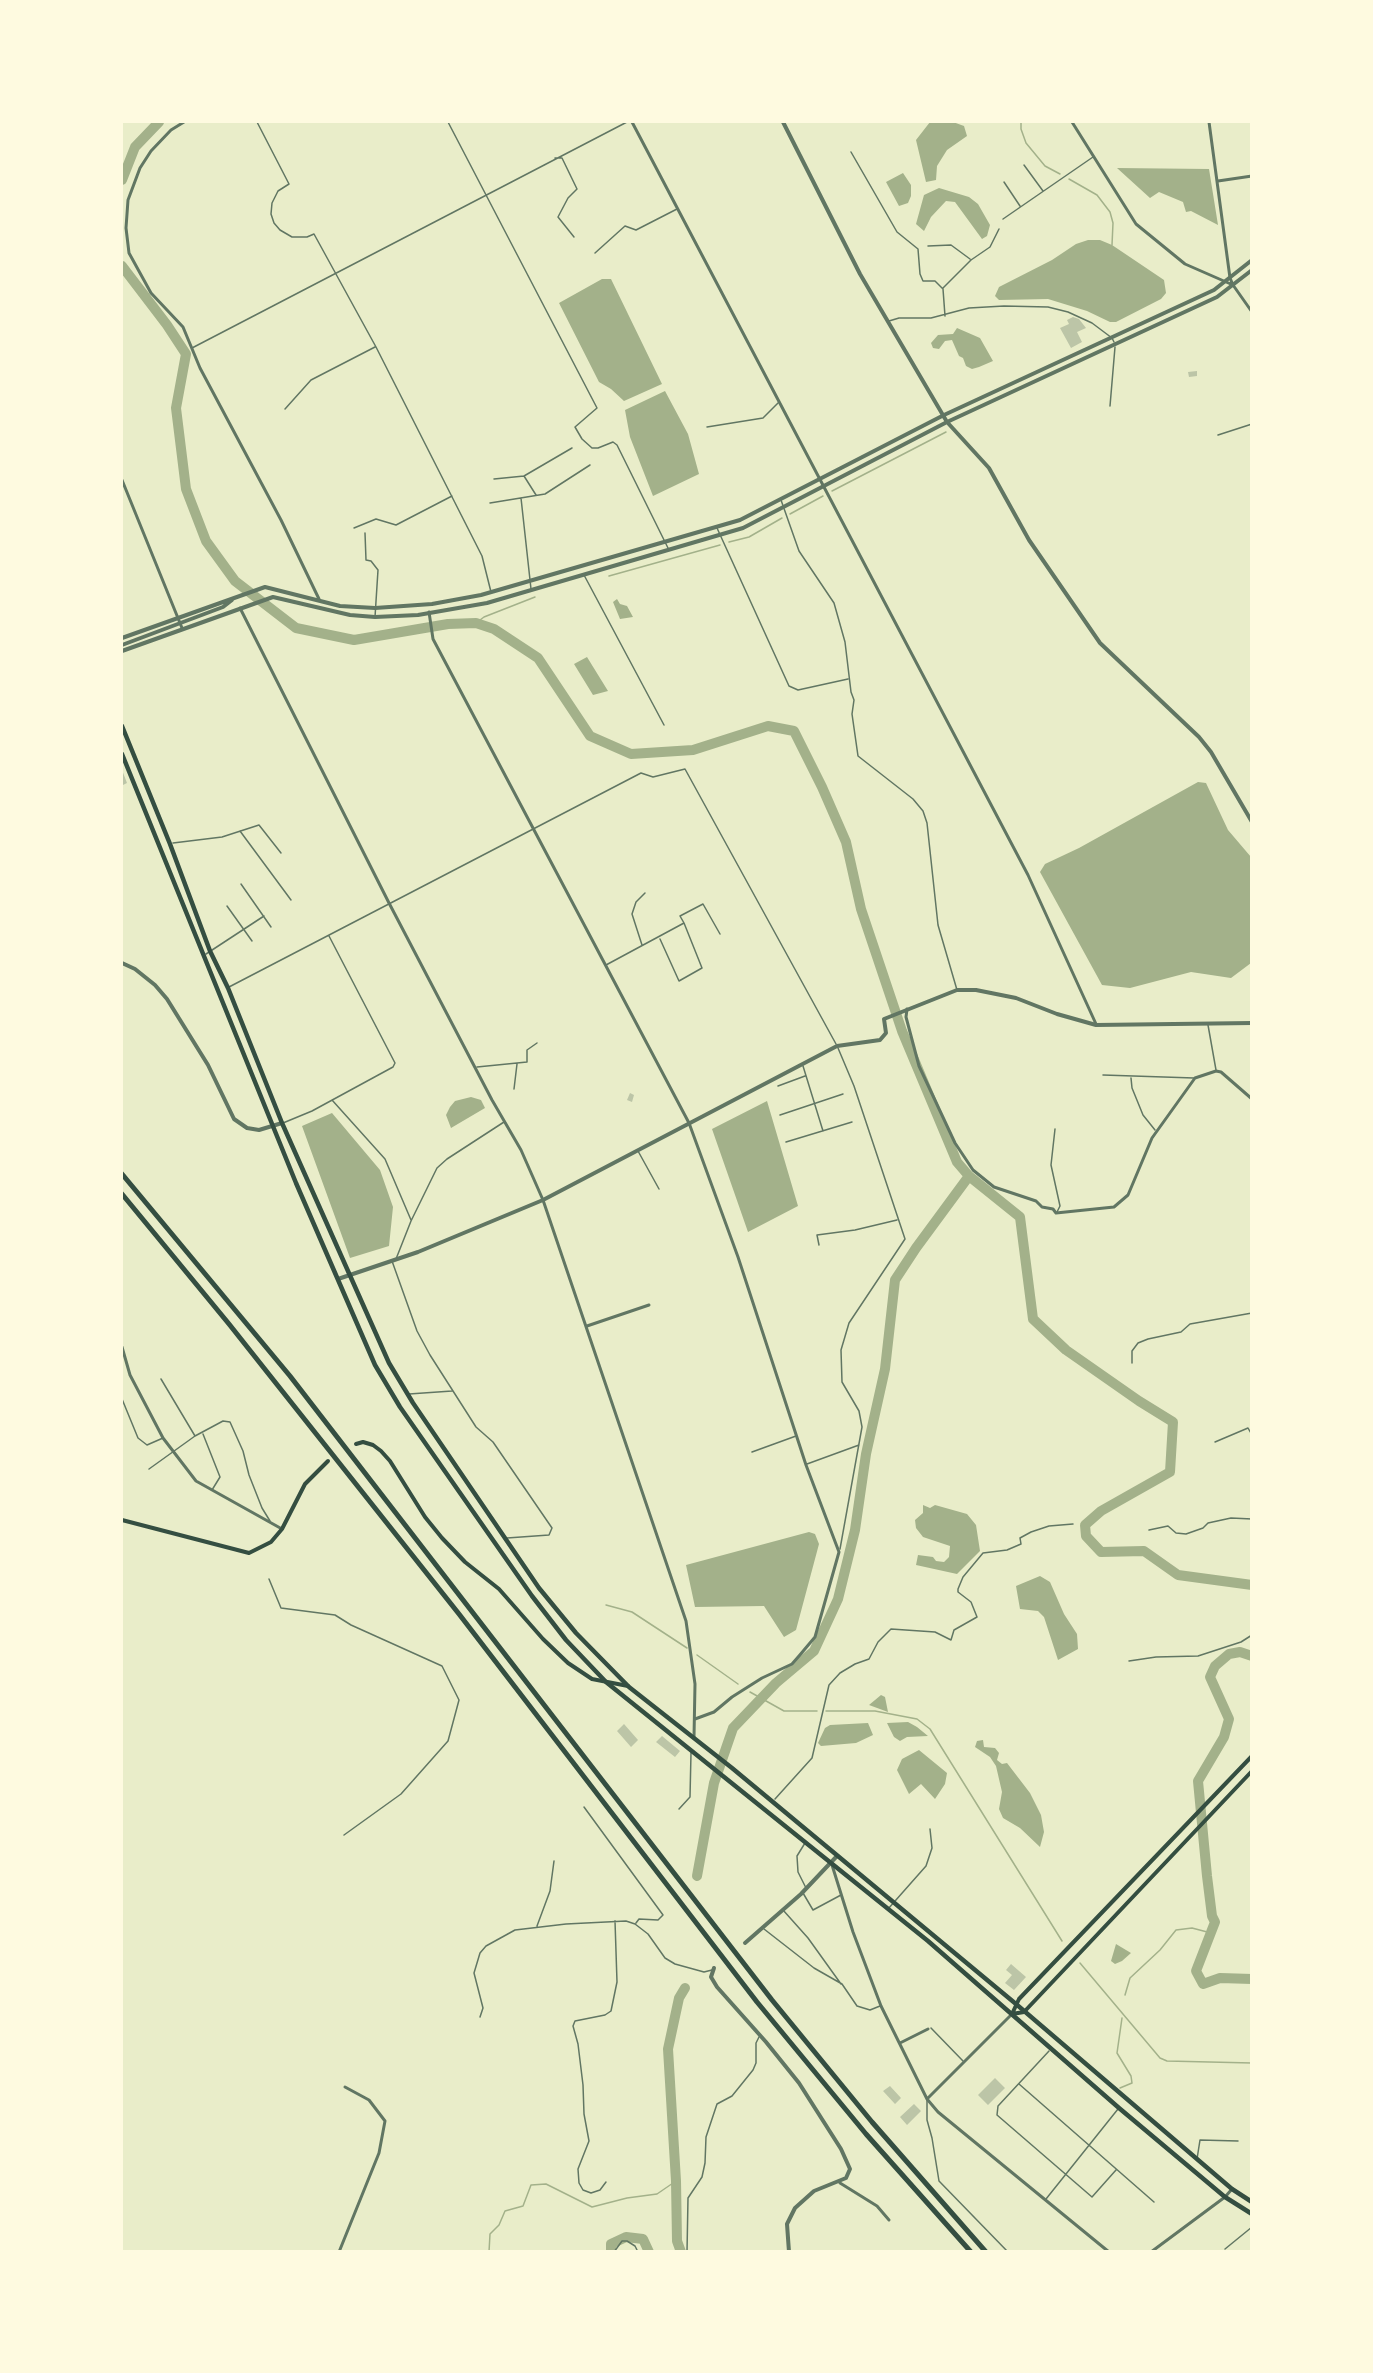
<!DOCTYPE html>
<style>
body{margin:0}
#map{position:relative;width:1373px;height:2373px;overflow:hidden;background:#e9edc9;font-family:Poppins,sans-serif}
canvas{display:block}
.frame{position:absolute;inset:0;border:123px solid #fefae0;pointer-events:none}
</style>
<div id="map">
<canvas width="1373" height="2373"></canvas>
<div class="frame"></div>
</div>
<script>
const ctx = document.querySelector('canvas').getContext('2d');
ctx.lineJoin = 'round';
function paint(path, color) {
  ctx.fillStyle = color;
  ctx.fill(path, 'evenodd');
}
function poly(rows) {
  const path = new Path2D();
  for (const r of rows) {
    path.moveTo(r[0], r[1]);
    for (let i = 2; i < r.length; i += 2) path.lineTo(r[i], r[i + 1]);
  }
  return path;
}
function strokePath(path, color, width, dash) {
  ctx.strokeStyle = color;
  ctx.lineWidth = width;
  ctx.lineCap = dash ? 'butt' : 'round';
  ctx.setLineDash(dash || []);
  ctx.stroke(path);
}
const water = poly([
 [930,122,953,122,964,126,967,136,947,150,937,166,936,180,926,182,916,140],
 [1117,168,1209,169,1218,225,1191,211,1186,212,1183,202,1159,192,1150,198],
 [903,173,911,185,911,196,908,203,899,206,886,182],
 [939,188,969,197,978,204,990,225,987,236,982,239,955,202,946,201,931,217,924,231,916,224,924,195],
 [1088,240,1100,240,1112,245,1164,280,1166,293,1161,299,1116,322,1110,322,1087,311,1048,299,999,300,995,296,999,287,1052,260,1076,244],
 [602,279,611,279,662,384,624,401,611,389,599,382,559,303],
 [957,328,980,338,993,361,979,367,972,369,966,366,963,358,959,356,952,340,945,341,939,349,933,348,931,343,938,335,953,334],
 [665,391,688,434,699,474,653,496,630,437,625,410],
 [617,599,620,604,627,606,633,617,620,619,613,602],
 [587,657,608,691,593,695,574,664],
 [1198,782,1206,783,1228,830,1251,857,1251,963,1231,978,1191,972,1130,988,1102,985,1040,872,1045,864,1079,848],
 [471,1097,481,1100,485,1108,451,1128,446,1115,450,1107,455,1101],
 [767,1101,798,1206,748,1232,712,1129],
 [332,1113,380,1170,393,1207,389,1246,350,1258,302,1126],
 [923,1505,930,1508,935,1505,967,1514,976,1525,980,1551,957,1574,916,1565,918,1555,933,1557,936,1561,944,1562,949,1557,950,1546,923,1537,916,1528,915,1520,923,1513],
 [809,1532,815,1534,819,1544,796,1630,784,1637,764,1606,695,1607,686,1565],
 [1040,1576,1050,1582,1064,1614,1077,1634,1078,1649,1058,1660,1044,1617,1038,1611,1020,1609,1016,1586],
 [881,1695,885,1697,888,1712,869,1705],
 [908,1722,917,1727,928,1736,907,1737,900,1741,894,1737,887,1723],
 [868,1723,873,1735,856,1743,821,1746,818,1743,825,1728,830,1725],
 [983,1740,984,1747,995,1748,999,1753,997,1760,1002,1764,1007,1763,1030,1793,1041,1815,1044,1832,1040,1847,1020,1828,1003,1818,999,1809,1002,1792,996,1766,990,1757,975,1747,977,1741],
 [919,1750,947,1773,945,1784,935,1799,921,1784,909,1794,897,1770,902,1759],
 [1116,1944,1131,1953,1122,1961,1115,1964,1111,1961]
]);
const stream = poly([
 [1021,122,1021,129,1026,143,1045,166,1060,174],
 [1069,179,1097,195,1110,212,1113,223,1112,245],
 [832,491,946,432],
 [790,514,823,496],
 [729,542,749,537,782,518],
 [609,576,720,545],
 [476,623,484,617,535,597],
 [606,1605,632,1612,687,1648],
 [697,1655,738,1684],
 [750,1692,784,1711,817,1711],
 [826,1711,875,1711,917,1719,930,1729,1062,1941],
 [1080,1963,1160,2058,1167,2061,1252,2063],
 [1125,1995,1130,1978,1160,1950,1176,1930,1192,1928,1211,1933],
 [1120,2088,1132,2083,1131,2076,1117,2053,1122,2018],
 [489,2252,490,2234,499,2225,505,2211,523,2206,531,2185,546,2184,592,2207,627,2198,657,2194,676,2181]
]);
const river = poly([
 [122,180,135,147,159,122],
 [122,266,167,325,186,354,176,408,186,489,206,541,235,581,296,628,354,640,448,624,476,623,494,629,538,658,590,736,631,754,693,750,768,726,794,731,822,787,846,842,861,909,902,1031,957,1162,969,1176,1020,1217,1033,1319,1066,1350,1139,1401,1173,1422,1170,1472,1101,1511,1085,1525,1086,1536,1101,1552,1144,1551,1178,1575,1252,1585],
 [1252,1656,1240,1652,1229,1654,1215,1666,1210,1677,1229,1719,1224,1737,1198,1781,1207,1876,1212,1916,1215,1922,1196,1971,1203,1984,1220,1978,1252,1979],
 [697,1876,714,1783,733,1728,776,1683,814,1651,838,1599,855,1530,866,1454,885,1369,895,1280,916,1248,969,1176],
 [611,2252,611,2244,626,2237,643,2239,649,2252],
 [681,2252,677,2241,676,2181,668,2049,679,1998,685,1988]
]);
const building = poly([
 [1073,317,1079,319,1086,328,1077,332,1082,342,1071,348,1060,328,1069,324,1067,320],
 [1197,371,1197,376,1189,377,1188,372],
 [122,770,127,783,123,785,122,782],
 [630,1093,634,1095,632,1102,627,1100],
 [624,1724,638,1740,631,1747,617,1731],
 [662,1736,680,1751,675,1757,656,1742],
 [1011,1964,1026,1977,1014,1990,1005,1983,1012,1975,1006,1970],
 [995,2078,1005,2088,988,2105,978,2095],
 [890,2086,901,2098,895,2104,883,2091],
 [914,2104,921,2111,907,2125,900,2117]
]);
const service = poly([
 [257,122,289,184,278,191,272,203,271,214,274,223,280,230,292,237,307,237,314,234,376,347,482,556,491,592],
 [448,122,597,408,575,427,582,439,592,448,598,448,613,442,617,445,668,548],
 [851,152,897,232,918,249,920,274,923,281,935,281,943,289,945,316],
 [555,158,562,158,577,189,568,198,558,217,574,237],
 [1024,165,1043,191],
 [1004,182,1020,206],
 [1003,219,1093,157],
 [928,246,951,245,970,259],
 [595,253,625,226,636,230,677,209],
 [943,288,971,260,990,247,999,229],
 [889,321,899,318,931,318,969,308,1004,306,1048,307,1068,312,1092,323,1112,338,1114,342],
 [192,348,627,122],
 [1110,406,1115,347],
 [285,409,311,380,375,347],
 [707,427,763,418,778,403],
 [1218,435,1252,424],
 [524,476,536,495],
 [494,479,524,476,572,448],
 [521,498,531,589],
 [781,500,799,551,834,603,845,642,851,692,854,700,852,714,858,756,913,799,923,811,927,823,938,925,957,990],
 [490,503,545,494,590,465],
 [354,528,376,519,396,525,452,496],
 [717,528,789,686,798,690,848,679],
 [365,533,366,560,371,561,378,570,375,617],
 [584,575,664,725],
 [240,831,291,900],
 [173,843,222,837,259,825,281,853],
 [241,884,271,927],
 [227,906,252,941],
 [660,939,679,981,702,968,684,923],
 [642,945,632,914,636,902,645,893],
 [206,954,264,916],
 [606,965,684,923,680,916,703,904,720,934],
 [229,987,641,773,653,777,685,769,836,1044],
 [1208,1025,1216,1070],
 [838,1048,854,1086,905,1239,849,1323,841,1350,842,1382,859,1411,862,1427,840,1549],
 [803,1066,823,1131],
 [477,1067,527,1062,527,1050,537,1043],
 [1103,1075,1194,1078],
 [1131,1078,1132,1088,1143,1115,1155,1130],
 [778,1086,805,1076],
 [514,1089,517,1064],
 [332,1100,385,1159,411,1220],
 [780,1115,843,1094],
 [283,1123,312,1111,393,1067,395,1063,329,936],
 [1055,1129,1051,1165,1060,1206,1057,1212],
 [786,1142,852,1122],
 [638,1151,659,1189],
 [819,1245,817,1235,855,1230,897,1220],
 [396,1259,411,1221,437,1168,447,1159,504,1122],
 [392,1261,417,1331,430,1355,476,1427,493,1442,552,1528,549,1535,507,1538],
 [1132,1363,1132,1351,1138,1343,1148,1339,1181,1332,1190,1324,1252,1313],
 [409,1394,452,1391],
 [122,1399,138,1438,147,1445,163,1438],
 [203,1434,220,1477,212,1490],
 [195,1436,223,1421,230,1422,243,1451,249,1475,262,1508,270,1521],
 [1215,1442,1248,1428,1252,1435],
 [752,1452,796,1436],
 [807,1464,859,1445],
 [149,1469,195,1436,161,1379],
 [1149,1530,1168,1526,1176,1533,1186,1534,1203,1528,1208,1523,1231,1518,1252,1519],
 [269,1579,281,1608,335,1615,351,1625,442,1666,459,1700,448,1741,401,1794,344,1835],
 [1129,1661,1156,1657,1198,1656,1241,1642,1252,1635],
 [775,1799,812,1758,829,1685,840,1673,855,1664,869,1659,878,1642,891,1629,935,1632,951,1640,954,1630,977,1617,971,1602,958,1592,958,1589,963,1577,983,1553,1007,1550,1021,1544,1020,1538,1031,1532,1049,1526,1073,1524],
 [584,1807,663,1915,658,1920,639,1919,636,1923],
 [679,1809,690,1797,691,1753],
 [805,1843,797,1856,798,1872,806,1888],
 [803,1893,813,1910,841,1895],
 [888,1909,926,1866,932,1848,930,1829],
 [783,1910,808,1938,841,1984],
 [537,1926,550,1891,554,1861],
 [764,1929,814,1968,842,1984,857,2006,870,2010,880,2006],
 [480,2017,483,2008,474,1973,480,1953,486,1946,515,1930,566,1924,626,1921,635,1924,648,1934,665,1958,675,1964,704,1972,712,1970],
 [931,2028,963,2061],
 [1049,2051,998,2106,997,2115,1092,2197,1116,2170],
 [1019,2084,1154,2202],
 [927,2100,927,2120,932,2138,939,2181,1008,2252],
 [1197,2159,1200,2140,1238,2141],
 [606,2182,600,2190,591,2193,583,2190,579,2183,578,2169,589,2141,584,2114,583,2085,578,2044,573,2026,575,2021,605,2015,611,2011,617,1982,615,1921],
 [1046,2199,1118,2109],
 [1225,2249,1252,2227],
 [614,2252,622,2241,627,2241,635,2246,638,2252],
 [687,2252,688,2198,702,2177,705,2163,706,2137,717,2104,732,2096,753,2070,756,2063,756,2043,759,2037]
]);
const minor = poly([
 [184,122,171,130,151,151,140,168,128,200,126,228,129,253,151,293,183,327,200,368,281,520,319,599],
 [632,122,1028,875,1096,1024],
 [1072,122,1136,224,1185,264,1233,285],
 [1209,122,1230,278,1233,285,1252,312],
 [1218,181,1252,176],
 [122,480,182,628],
 [240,608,389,903,492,1100,521,1150,543,1200,686,1621,695,1684,694,1737],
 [429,612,433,639,689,1123,738,1257,806,1465,839,1552,815,1637,799,1656,792,1664,762,1678,732,1697,714,1712,695,1719],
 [907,1009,906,1017,919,1066,955,1143,973,1170,994,1187,1036,1201,1042,1207,1053,1209,1056,1213,1114,1207,1128,1195,1152,1138,1195,1078,1216,1071,1221,1072,1252,1099],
 [587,1326,649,1305],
 [122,1347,130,1375,163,1438,196,1481,282,1529],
 [832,1865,853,1932,881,2006,927,2099,938,2112,1109,2252],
 [900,2043,928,2029],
 [927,2099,1012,2014],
 [840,2183,877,2206,889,2220],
 [339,2252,379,2153,385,2121,369,2100,345,2087],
 [1151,2252,1225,2197,1232,2189]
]);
const tertiary = poly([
 [783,122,860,274,947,422,989,468,1029,540,1100,643,1199,737,1211,752,1252,822],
 [122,638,265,587,340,606,375,608,432,604,481,595,740,520,944,415,1214,290,1252,260],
 [122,645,223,607,232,600],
 [122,651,273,597,350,615,375,617,418,615,487,603,743,528,947,422,1217,297,1252,270],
 [122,963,135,969,155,985,167,999,208,1065,234,1119,247,1128,259,1130,282,1123],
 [338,1279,418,1252,543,1200,837,1046,880,1040,886,1033,884,1019,957,990,976,990,1016,998,1057,1014,1096,1025,1252,1023],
 [745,1943,801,1894,837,1856],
 [714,1968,711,1977,717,1987,766,2042,799,2083,841,2149,850,2169,846,2178,814,2191,795,2208,787,2224,789,2252]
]);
const secondary = poly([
 [356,1444,363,1442,373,1445,381,1451,390,1461,425,1517,442,1538,465,1562,499,1589,543,1639,568,1663,592,1679,628,1686],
 [122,1520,249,1553,271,1542,282,1529,305,1484,328,1461],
 [1252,1756,1019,1999,1012,2014,1024,2012,1252,1771]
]);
const primary = poly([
 [122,726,170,844,210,951,228,988,282,1123,389,1363,413,1403,539,1588,576,1633,629,1687,732,1768,1016,2004,1232,2189,1252,2202],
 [122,754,296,1183,375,1365,400,1407,532,1596,566,1640,606,1682,928,1941,1119,2108,1225,2197,1252,2214]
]);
const motorway = poly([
 [122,1174,290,1376,772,2000,872,2122,986,2252],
 [122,1194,229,1324,459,1614,757,2002,866,2134,971,2252]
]);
paint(water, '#a3b18a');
strokePath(stream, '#a3b18a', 1.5);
strokePath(river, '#a3b18a', 10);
paint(building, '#bcc5a7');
strokePath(service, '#617663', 1.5);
strokePath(minor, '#617663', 3);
strokePath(tertiary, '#617663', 4);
strokePath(secondary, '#344e41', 4);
strokePath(primary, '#344e41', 4.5);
strokePath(motorway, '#344e41', 5);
</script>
